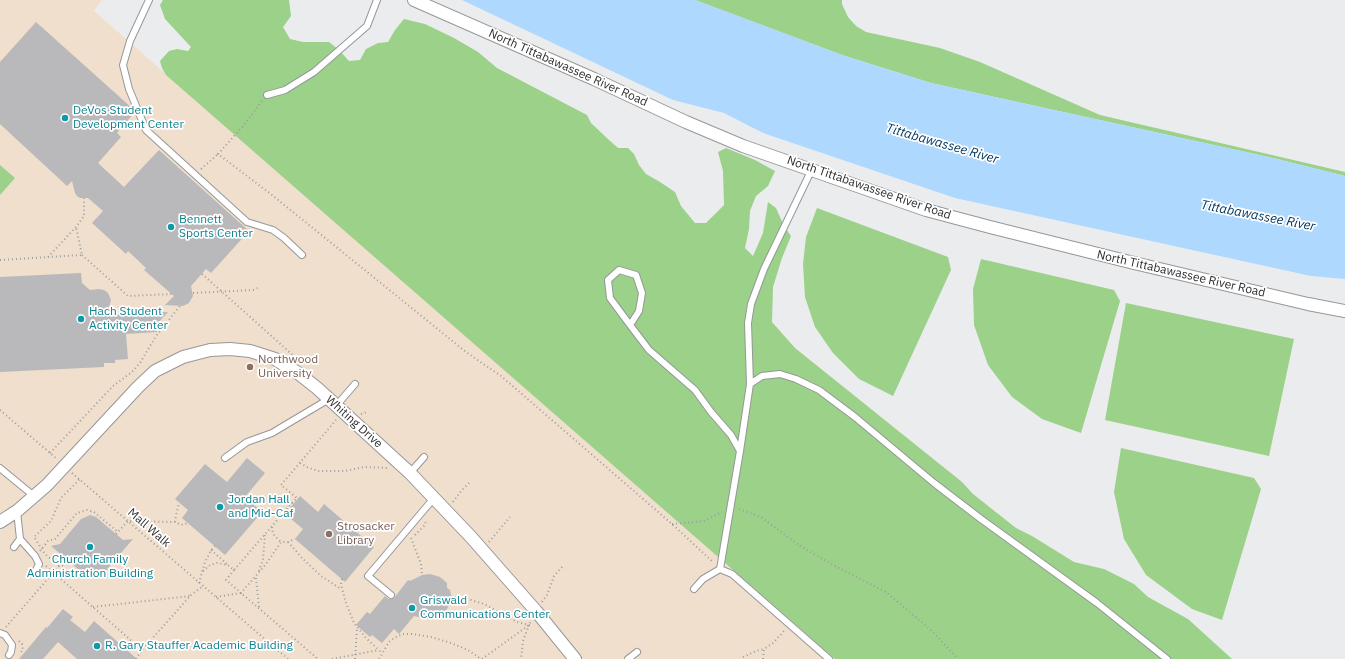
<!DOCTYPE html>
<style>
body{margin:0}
canvas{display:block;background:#ebecee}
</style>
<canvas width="1345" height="659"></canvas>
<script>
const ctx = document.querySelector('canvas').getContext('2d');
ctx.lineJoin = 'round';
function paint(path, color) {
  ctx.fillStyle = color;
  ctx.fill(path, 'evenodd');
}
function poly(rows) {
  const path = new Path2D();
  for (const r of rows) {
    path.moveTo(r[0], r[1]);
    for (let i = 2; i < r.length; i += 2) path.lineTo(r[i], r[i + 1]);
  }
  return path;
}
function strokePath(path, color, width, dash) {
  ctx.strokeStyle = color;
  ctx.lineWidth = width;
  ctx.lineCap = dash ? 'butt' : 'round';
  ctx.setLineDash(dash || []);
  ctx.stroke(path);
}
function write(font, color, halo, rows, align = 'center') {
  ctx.font = font + ' "IBM Plex Sans",sans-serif';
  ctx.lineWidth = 3.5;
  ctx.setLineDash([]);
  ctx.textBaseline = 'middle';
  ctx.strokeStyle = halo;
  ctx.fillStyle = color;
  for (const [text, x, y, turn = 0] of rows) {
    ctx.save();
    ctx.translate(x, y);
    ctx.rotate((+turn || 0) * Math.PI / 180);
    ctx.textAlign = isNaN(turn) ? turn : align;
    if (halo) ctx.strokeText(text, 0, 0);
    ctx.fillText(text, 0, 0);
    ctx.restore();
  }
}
const education = poly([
 [0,0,102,0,94,11,835,659,0,659]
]);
const green = poly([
 [163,0,289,0,291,16,283,27,290,39,303,42,329,42,339,50,349,61,360,60,366,49,378,43,388,42,395,30,404,19,425,24,454,38,478,52,497,68,587,115,591,123,609,140,618,148,628,148,634,154,639,165,646,174,660,182,675,192,681,206,695,223,706,223,724,205,723,171,718,152,726,148,755,160,775,171,768,186,756,196,750,211,749,229,745,248,753,256,763,233,768,202,776,208,784,226,791,236,782,258,773,287,772,322,795,348,962,482,973,494,1016,528,1032,536,1074,562,1104,569,1134,584,1148,597,1188,619,1232,659,835,659,166,75,162,68,160,61,169,51,177,49,188,51,191,47,165,19,160,5],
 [695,0,842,0,842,4,848,17,856,26,866,32,940,48,980,62,1100,115,1345,172,1345,176,1273,158,931,83,842,55],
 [0,165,15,178,0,195],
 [817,208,948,257,951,270,893,396,859,379,833,353,815,327,805,297,803,264,806,237],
 [981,259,1114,290,1120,301,1081,433,1042,419,1012,397,988,365,974,325,973,289],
 [1126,303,1294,339,1269,456,1105,420],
 [1121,448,1254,478,1261,489,1222,620,1192,609,1146,575,1124,539,1114,492]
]);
const water = poly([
 [462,0,695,0,842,55,931,83,1273,158,1345,176,1345,279,1311,276,955,198,763,133,724,113,673,100]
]);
const building = poly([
 [36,22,132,108,134,113,117,133,121,137,98,163,124,187,159,150,249,231,211,273,206,269,191,286,193,296,189,303,183,306,165,305,174,296,144,270,146,268,128,251,126,254,92,223,103,211,88,198,80,198,77,196,75,193,72,181,67,186,0,124,0,62],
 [81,273,82,283,90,290,99,289,104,290,108,293,111,300,109,308,116,314,168,312,157,324,157,332,126,334,128,359,115,360,115,363,104,363,104,367,0,372,0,277],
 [247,458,265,473,245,497,262,512,225,555,182,518,188,510,175,499,205,464,227,482],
 [300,496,318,512,324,504,374,547,345,582,295,539,303,529,285,514],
 [90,515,96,517,123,540,133,539,103,574,97,578,89,578,85,575,51,546,60,544,81,519],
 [430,574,440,577,447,583,447,588,450,590,452,599,447,609,442,615,434,618,426,619,414,616,399,634,394,629,382,643,372,635,370,637,356,625,367,612,370,614,385,596,388,599,394,598,408,580,410,581,422,575],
 [63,609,73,617,70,620,85,632,94,621,137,659,77,659,58,642,43,659,19,659,46,627,47,628]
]);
const path = poly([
 [262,101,244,125,218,154,272,195,466,352,501,376,672,524,713,562],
 [201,169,218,154],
 [82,255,128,296,172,294],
 [48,257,76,227,84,216,84,198],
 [0,260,82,255,76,227],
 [202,274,295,357],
 [193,293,253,290,260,287],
 [0,410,57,459],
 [361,414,367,412],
 [50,453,113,386,132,372,140,363,156,336,180,306],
 [300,463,307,467,318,471,345,471,364,467,388,468],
 [72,473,288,659],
 [453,502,461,491,470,482],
 [292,503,297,498,281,485,336,420],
 [739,509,761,517,800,546,835,566,886,592,932,631,958,659],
 [175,522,176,515,179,503],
 [672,524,704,521,722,512],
 [272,527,273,534,281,542],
 [116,534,128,521,175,522,181,525,188,523],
 [415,535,425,525,426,520],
 [411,538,421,564,422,575],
 [288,542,302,558,321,576,341,589],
 [489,542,510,517],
 [211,550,227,564],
 [40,551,48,541,55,539,77,513,87,510,94,512,118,532],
 [46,566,142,650],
 [59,566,45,554,34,537,51,521,61,498,80,479],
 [234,570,226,580,241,593,266,564,281,542,288,542,295,539],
 [203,571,210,565,217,563,228,565,234,570,292,503,293,504],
 [259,571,263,559,265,535],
 [256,578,259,607],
 [342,579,341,584,346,603,354,623,366,638,382,653],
 [199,583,205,562,210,552,215,546],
 [216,597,241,593,318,659],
 [451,598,462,597,484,604,517,622,529,625,523,641,521,659],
 [542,602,547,595,554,576,563,566],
 [93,607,190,596],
 [6,627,59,566,62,566,69,561],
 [19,641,22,644,23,650,19,654],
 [743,657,756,651,764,649],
 [136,659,142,650,191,595,203,586],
 [332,659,379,650],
 [355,659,357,628],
 [379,659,389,642,394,638,403,634,412,634,431,637,451,643,468,650,481,659],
 [482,659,529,625,531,621],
 [763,659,764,649,773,643,785,630]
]);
const lane = poly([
 [149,0,130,41,123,65,129,89,146,130,247,222,273,230,284,238,302,255],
 [267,95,285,90,314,72,367,26,377,0],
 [630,325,610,298,608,280,619,270,636,275,642,293,639,311,630,325,649,350,695,390,711,412,731,435,740,451],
 [750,384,762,376,780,374,796,379,819,390,855,417,934,483,981,519,1097,603,1167,659],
 [336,406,355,384],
 [225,458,247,442,272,433,329,399],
 [0,468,34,496],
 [410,473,424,457],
 [20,539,35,556,39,564,36,570],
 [14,547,20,539,17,511],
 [720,569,740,451,750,384,748,323,751,304,764,269,812,169],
 [694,589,703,579,720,569,732,574,829,659],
 [391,595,368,576,434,498],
 [0,633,5,635,12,645,11,652,9,655],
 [628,659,637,652]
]);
const street = poly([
 [414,0,594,79,686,122,743,146,926,210,990,227,1134,263,1308,304,1345,311],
 [0,522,17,511,47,485,138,387,155,371,183,357,210,350,230,349,250,351,275,359,298,373,317,388,410,473,471,537,536,611,575,659]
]);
const markers = [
 [65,118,4,"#0f9aa8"],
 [171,227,4,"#0f9aa8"],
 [81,319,4,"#0f9aa8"],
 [250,367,4,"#8d6e63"],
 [220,507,4,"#0f9aa8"],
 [329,534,4,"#8d6e63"],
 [90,547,4,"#0f9aa8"],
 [412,608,4,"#0f9aa8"],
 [97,646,4,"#0f9aa8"]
];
const streetNames = [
 ["North Tittabawassee River Road",568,68,24],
 ["North Tittabawassee River Road",869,188,19],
 ["North Tittabawassee River Road",1181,274,13],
 ["Whiting Drive",354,422,42],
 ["Mall Walk",149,528,41]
];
const cultureNames = [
 ["DeVos Student",73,111],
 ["Development Center",73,125],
 ["Bennett",179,220],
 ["Sports Center",179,234],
 ["Hach Student",89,312],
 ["Activity Center",89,326],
 ["Jordan Hall",228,500],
 ["and Mid-Caf",228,514],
 ["Church Family",90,560,"center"],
 ["Administration Building",90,574,"center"],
 ["Griswald",420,601],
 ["Communications Center",420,615],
 ["R. Gary Stauffer Academic Building",105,646]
];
const educationNames = [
 ["Northwood",258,360],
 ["University",258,374],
 ["Strosacker",337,527],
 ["Library",337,541]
];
const waterNames = [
 ["Tittabawassee River",942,144,16],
 ["Tittabawassee River",1258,216,11]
];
paint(education, '#f0dfcd');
paint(green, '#9bd189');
paint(water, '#afd8ff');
paint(building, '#b9b9bc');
strokePath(lane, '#969799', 8);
strokePath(street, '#969799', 14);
strokePath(path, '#9c9d9e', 2, [1, 3]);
strokePath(lane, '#fff', 6);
strokePath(street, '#fff', 12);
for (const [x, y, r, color] of markers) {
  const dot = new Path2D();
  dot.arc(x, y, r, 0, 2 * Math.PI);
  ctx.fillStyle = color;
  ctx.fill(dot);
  strokePath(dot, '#fff', 1.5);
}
write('12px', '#2e2e2f', '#fff', streetNames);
write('12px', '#0d838f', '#fff', cultureNames, 'left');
write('12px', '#785e54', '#fff', educationNames, 'left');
write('italic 13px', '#013860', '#fff', waterNames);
</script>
